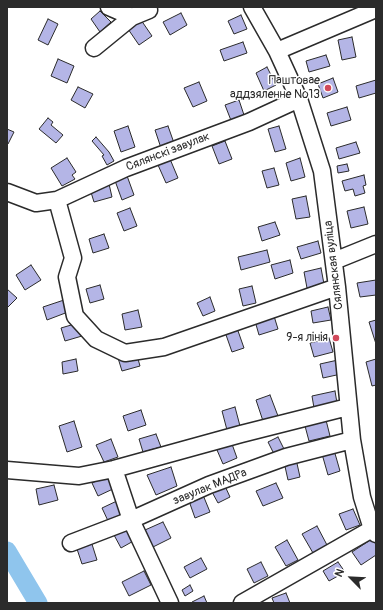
<!DOCTYPE html>
<meta charset="utf-8">
<style>
body{margin:0}
#map{position:relative;width:383px;height:610px;overflow:hidden;background:#fff;font-family:Pangolin,sans-serif}
canvas{display:block}
.frame{position:absolute;inset:0;border:8px solid #2b2b2b;pointer-events:none}
.north{position:absolute;left:331px;top:558px;width:40px;height:40px;-webkit-text-stroke:3px #fff;paint-order:stroke;rotate:294deg;font-size:11px;font-weight:700;line-height:16px;text-align:center;color:#2b2b2b}
.north::after{content:'';display:block;margin:auto;width:14px;height:18px;background:#2b2b2b;clip-path:polygon(50% 0,100% 100%,50% 72%,0 100%)}
</style>
<div id="map">
<canvas width="383" height="610"></canvas>
<div class="frame"></div>
<div class="north">N</div>
</div>
<script>
const ctx = document.querySelector('canvas').getContext('2d');
ctx.lineJoin = 'round';
function poly(rows) {
  const path = new Path2D();
  for (const r of rows) {
    path.moveTo(r[0], r[1]);
    for (let i = 2; i < r.length; i += 2) path.lineTo(r[i], r[i + 1]);
  }
  return path;
}
function strokePath(path, color, width, dash) {
  ctx.strokeStyle = color;
  ctx.lineWidth = width;
  ctx.lineCap = dash ? 'butt' : 'round';
  ctx.setLineDash(dash || []);
  ctx.stroke(path);
}
function paint(path, color) {
  ctx.fillStyle = color;
  ctx.fill(path, 'evenodd');
}
function write(font, color, halo, rows, align = 'center') {
  ctx.font = font + ' Pangolin,sans-serif';
  ctx.lineWidth = 3;
  ctx.setLineDash([]);
  ctx.textBaseline = 'middle';
  ctx.strokeStyle = halo;
  ctx.fillStyle = color;
  for (const [text, x, y, turn = 0] of rows) {
    ctx.save();
    ctx.translate(x, y);
    ctx.rotate((+turn || 0) * Math.PI / 180);
    ctx.textAlign = isNaN(turn) ? turn : align;
    if (halo) ctx.strokeText(text, 0, 0);
    ctx.fillText(text, 0, 0);
    ctx.restore();
  }
}
const river = poly([
 [7,551,38,603]
]);
const building = poly([
 [100,11,111,22,100,32,91,19,100,11],
 [181,13,187,25,170,35,163,22,181,13],
 [241,15,247,29,234,34,228,21,241,15],
 [48,19,58,24,48,45,38,40,48,19],
 [141,20,152,36,139,45,128,29,141,20],
 [352,37,356,57,342,60,338,40,352,37],
 [243,42,247,53,224,61,220,50,243,42],
 [326,55,330,66,309,72,306,61,326,55],
 [58,59,74,66,67,83,51,76,58,59],
 [267,67,276,85,264,91,256,73,267,67],
 [333,78,338,92,323,98,318,84,333,78],
 [376,80,376,93,359,98,356,86,376,80],
 [199,82,207,101,193,107,184,88,199,82],
 [78,87,93,94,85,108,71,100,78,87],
 [239,100,245,118,232,123,225,105,239,100],
 [347,107,351,120,331,126,327,113,347,107],
 [48,118,53,122,51,125,63,135,56,143,39,129,48,118],
 [128,126,135,147,121,152,114,131,128,126],
 [168,126,174,143,161,148,155,130,168,126],
 [279,126,286,149,275,152,268,129,279,126],
 [7,129,14,132,8,144,7,144,7,129],
 [96,137,109,152,114,161,107,165,102,156,104,155,92,141,96,137],
 [225,141,232,159,219,164,212,146,225,141],
 [356,142,360,153,339,159,336,148,356,142],
 [67,158,76,172,72,175,75,179,62,186,51,168,67,158],
 [300,158,305,177,291,181,286,163,300,158],
 [170,159,178,178,166,183,158,165,170,159],
 [347,164,349,171,338,173,337,166,347,164],
 [274,168,279,185,267,188,262,171,274,168],
 [126,173,134,195,122,200,114,178,126,173],
 [364,175,366,185,363,186,365,193,355,196,353,189,345,191,342,181,364,175],
 [109,184,112,197,94,202,90,189,109,184],
 [306,196,310,217,296,219,292,199,306,196],
 [364,207,368,224,351,228,347,211,364,207],
 [130,208,137,226,124,231,117,213,130,208],
 [275,222,280,235,262,241,258,227,275,222],
 [104,234,109,248,93,253,89,239,104,234],
 [318,241,321,253,301,259,297,247,318,241],
 [267,250,270,262,241,270,238,257,267,250],
 [290,260,293,273,275,279,271,265,290,260],
 [31,265,41,280,25,290,16,275,31,265],
 [321,268,324,284,307,288,304,272,321,268],
 [376,280,376,295,360,297,357,283,376,280],
 [100,285,104,299,90,303,86,289,100,285],
 [252,286,256,303,243,306,239,289,252,286],
 [7,289,17,298,7,308,7,289],
 [210,297,215,311,203,316,197,303,210,297],
 [64,300,68,312,47,320,43,307,64,300],
 [328,307,331,320,313,323,311,311,328,307],
 [138,310,142,327,125,330,122,314,138,310],
 [274,316,278,329,259,335,255,321,274,316],
 [376,320,376,344,369,322,376,320],
 [78,323,82,336,65,341,61,328,78,323],
 [237,328,244,348,232,352,225,332,237,328],
 [329,338,333,352,314,357,310,343,329,338],
 [136,352,140,366,122,371,118,358,136,352],
 [76,359,78,371,63,374,62,362,76,359],
 [376,359,376,385,372,386,366,362,376,359],
 [338,360,341,374,323,378,320,364,338,360],
 [335,391,337,403,314,408,312,396,335,391],
 [270,395,278,416,263,421,256,400,270,395],
 [235,407,240,426,227,430,222,411,235,407],
 [141,410,146,425,128,431,123,416,141,410],
 [326,420,330,436,309,441,305,426,326,420],
 [74,421,82,447,67,452,59,426,74,421],
 [156,434,161,447,143,452,139,439,156,434],
 [278,437,285,451,275,456,268,442,278,437],
 [111,439,118,457,104,462,96,445,111,439],
 [232,444,237,458,223,464,217,450,232,444],
 [334,450,340,471,328,475,322,454,334,450],
 [296,459,300,477,288,480,284,462,296,459],
 [171,467,177,486,156,495,147,475,171,467],
 [109,475,115,488,98,496,92,483,109,475],
 [276,483,283,498,263,506,256,491,276,483],
 [54,485,58,500,39,505,36,489,54,485],
 [225,486,230,497,218,503,212,492,225,486],
 [203,495,210,512,195,518,189,501,203,495],
 [119,500,126,515,109,523,102,508,119,500],
 [353,509,360,525,346,530,339,514,353,509],
 [163,522,171,538,153,547,145,530,163,522],
 [317,526,327,545,313,553,302,534,317,526],
 [130,527,137,539,121,548,114,535,130,527],
 [375,537,376,538,376,555,361,565,352,552,375,537],
 [287,540,298,560,286,566,275,547,287,540],
 [91,541,97,560,82,564,76,546,91,541],
 [201,558,207,569,190,578,184,567,201,558],
 [261,562,268,576,254,583,247,569,261,562],
 [338,562,345,572,329,581,323,571,338,562],
 [144,571,151,585,129,596,122,582,144,571],
 [190,585,193,591,185,596,182,590,190,585],
 [286,593,290,603,274,603,272,598,286,593],
 [204,596,207,603,192,603,192,602,204,596]
]);
const minor = poly([
 [109,7,132,17],
 [252,7,277,51,299,99,322,171,337,287,352,440,362,497,372,529,376,534],
 [94,48,132,17,149,10],
 [277,51,376,9],
 [7,192,36,203,57,200,126,168,249,122,299,99],
 [57,200,73,258,67,277,75,316,96,339,125,353,164,347,337,287],
 [334,261,376,244],
 [114,469,131,520,170,603],
 [7,470,79,476,114,469,241,434,348,407],
 [71,543,131,520,209,485,286,457,352,440],
 [242,603,372,529,376,528]
]);
const markers = [
 [328,88,4,"#d1495b"],
 [336,338,4,"#d1495b"]
];
const poiNames = [
 ["Паштовае",320,81],
 ["аддзяленне №13",320,95],
 ["9-я лінія",328,338]
];
const streetNames = [
 ["Сялянскі завулак",168,152,-21],
 ["Сялянская вуліца",334,265,-97],
 ["завулак МАДРа",210,487,-22]
];
strokePath(river, '#8fc5ed', 19);
paint(building, '#b4b5e6');
strokePath(building, '#2b2b2b', 1);
strokePath(minor, '#2b2b2b', 19);
strokePath(minor, '#fff', 16);
for (const [x, y, r, color] of markers) {
  const dot = new Path2D();
  dot.arc(x, y, r, 0, 2 * Math.PI);
  ctx.fillStyle = color;
  ctx.fill(dot);
  strokePath(dot, '#fff', 1.5);
}
write('12px', '#2b2b2b', '#fff', poiNames, 'right');
write('12px', '#2b2b2b', '#fff', streetNames);
</script>
